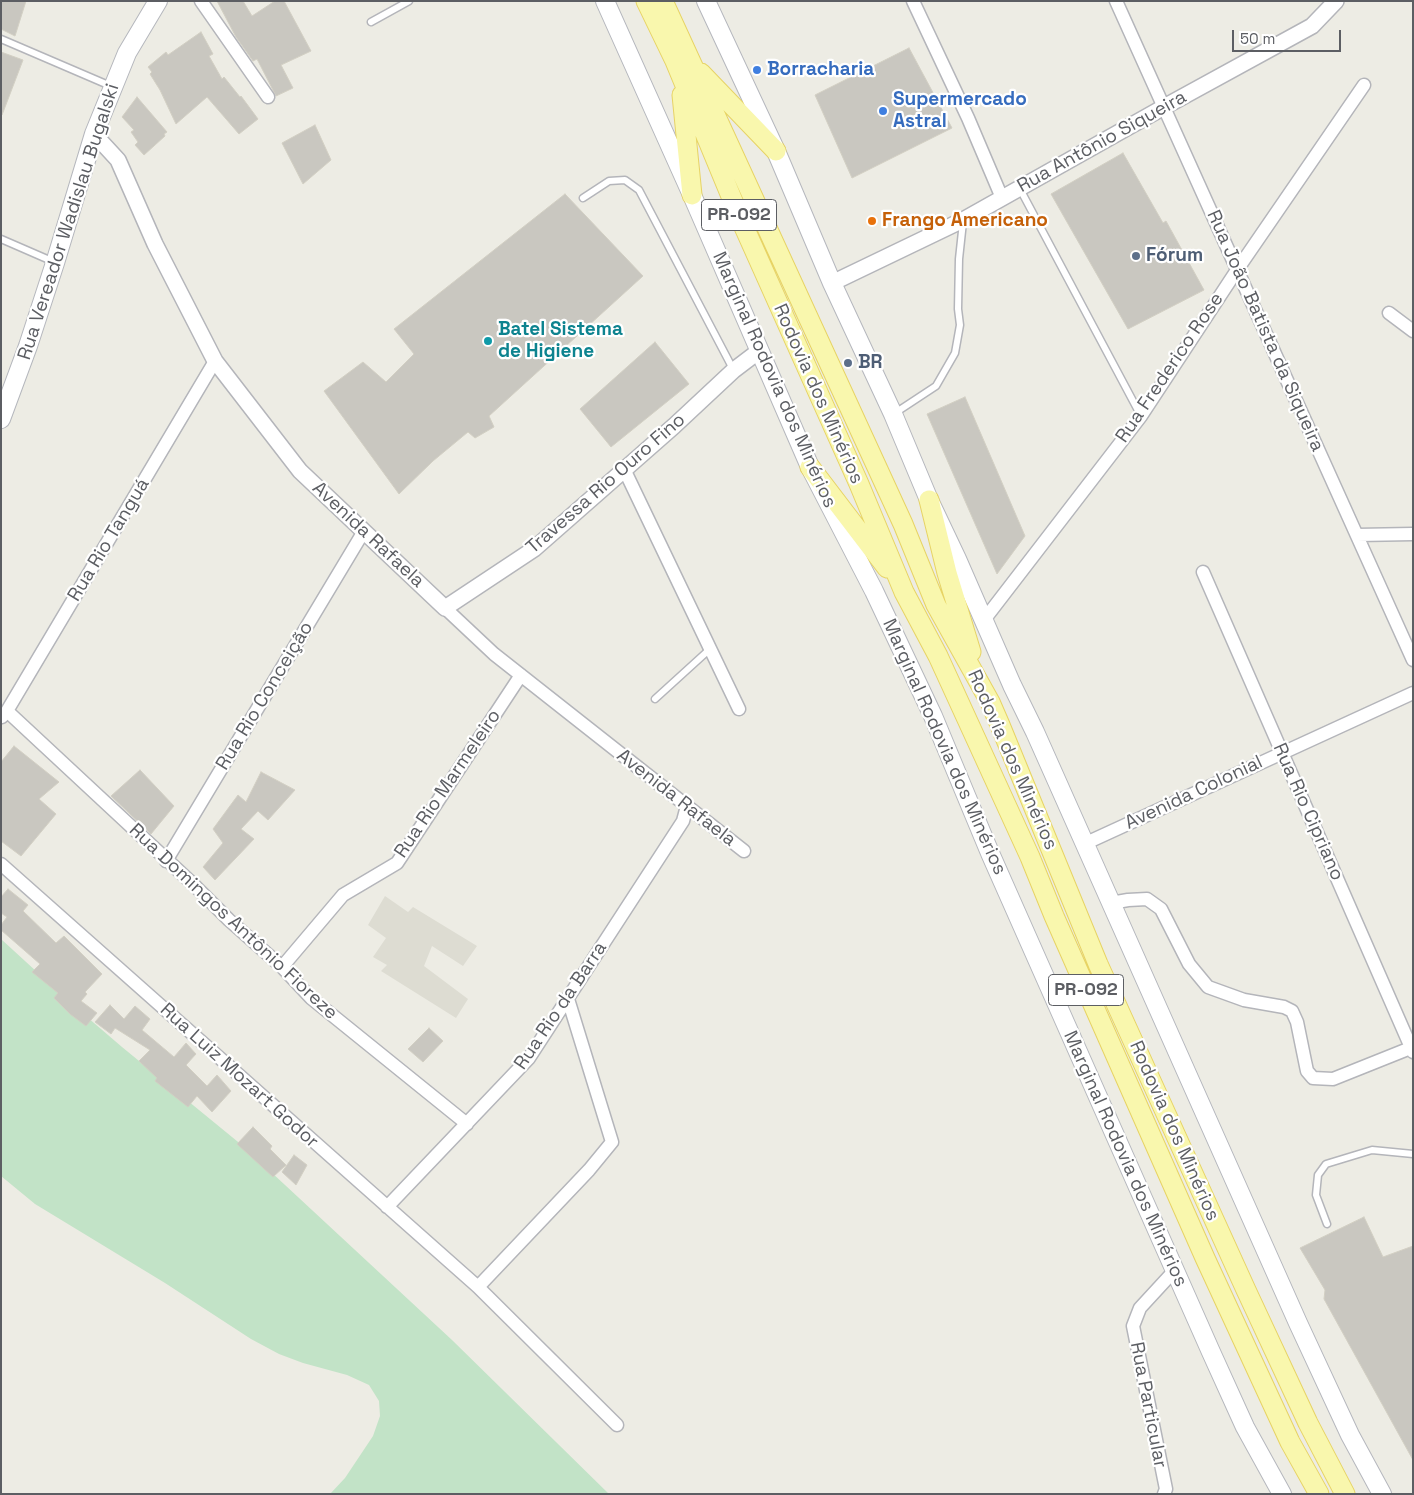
<!DOCTYPE html>
<meta charset="utf-8">
<style>
body{margin:0}
#map{position:relative;width:1414px;height:1495px;overflow:hidden;background:#edece4;font-family:"Space Grotesk",sans-serif}
canvas{display:block}
.frame{position:absolute;inset:0;border:2px solid #5c5e63;pointer-events:none}
.scale{position:absolute;left:1232px;top:30px;width:109px;height:22px;box-sizing:border-box;border:2px solid #5c5e63;border-top:0;padding-left:6px;font-size:15px;line-height:18px;white-space:nowrap;color:#5c5e63;-webkit-text-stroke:4px #fff;paint-order:stroke}
</style>
<div id="map">
<canvas width="1414" height="1495"></canvas>
<div class="frame"></div>
<div class="scale">50 m</div>
</div>
<script>
const ctx = document.querySelector('canvas').getContext('2d');
ctx.lineJoin = 'round';
function paint(path, color) {
  ctx.fillStyle = color;
  ctx.fill(path, 'evenodd');
}
function poly(rows) {
  const path = new Path2D();
  for (const r of rows) {
    path.moveTo(r[0], r[1]);
    for (let i = 2; i < r.length; i += 2) path.lineTo(r[i], r[i + 1]);
  }
  return path;
}
function strokePath(path, color, width, dash) {
  ctx.strokeStyle = color;
  ctx.lineWidth = width;
  ctx.lineCap = dash ? 'butt' : 'round';
  ctx.setLineDash(dash || []);
  ctx.stroke(path);
}
function write(font, color, halo, rows, align = 'center') {
  ctx.font = font + ' "Space Grotesk",sans-serif';
  ctx.lineWidth = 4.5;
  ctx.setLineDash([]);
  ctx.textBaseline = 'middle';
  ctx.strokeStyle = halo;
  ctx.fillStyle = color;
  for (const [text, x, y, turn = 0] of rows) {
    ctx.save();
    ctx.translate(x, y);
    ctx.rotate((+turn || 0) * Math.PI / 180);
    ctx.textAlign = isNaN(turn) ? turn : align;
    if (halo) ctx.strokeText(text, 0, 0);
    ctx.fillText(text, 0, 0);
    ctx.restore();
  }
}
const education = poly([
 [385,896,408,912,413,907,477,946,463,966,432,946,424,966,468,999,456,1018,381,971,387,965,373,957,386,938,368,925]
]);
const green = poly([
 [1,939,73,1005,122,1047,243,1146,452,1340,609,1494,330,1494,345,1478,373,1436,380,1416,379,1401,369,1385,347,1375,303,1363,279,1354,251,1339,165,1283,35,1204,1,1176]
]);
const building = poly([
 [1,1,26,1,15,36,1,29,1,1],
 [217,1,243,1,252,16,275,1,284,1,311,51,281,65,293,88,276,96,257,59,253,61,236,37,217,1],
 [201,32,213,54,209,56,222,79,224,77,240,97,241,96,258,119,239,134,207,97,176,124,160,90,150,74,152,72,148,67,166,52,168,55,201,32],
 [909,48,952,128,852,178,815,95,909,48],
 [1,52,23,60,2,115,1,114,1,52],
 [137,97,167,132,164,134,165,136,144,155,135,145,138,142,131,132,134,130,122,117,137,97],
 [315,125,331,160,303,184,282,143,315,125],
 [1123,153,1163,223,1166,221,1204,290,1128,329,1051,194,1123,153],
 [565,194,643,276,489,416,494,427,475,438,468,432,433,461,399,494,324,391,363,362,386,382,414,354,394,329,565,194],
 [655,342,689,384,611,447,580,409,655,342],
 [965,397,1025,536,997,574,927,414,965,397],
 [14,746,59,782,39,799,56,814,21,856,1,841,1,762,14,746],
 [140,770,174,806,151,834,111,796,140,770],
 [261,772,295,790,268,820,258,811,241,829,254,839,215,880,203,867,223,843,213,829,238,795,246,802,261,772],
 [8,889,28,905,23,911,56,943,64,936,102,974,85,992,87,994,81,1001,97,1013,86,1026,70,1014,54,998,58,993,32,972,40,964,1,930,1,925,7,917,1,913,1,897,8,889],
 [110,1005,124,1019,135,1006,150,1019,142,1030,174,1057,186,1043,196,1054,186,1065,207,1086,217,1075,231,1091,212,1112,197,1096,188,1107,155,1081,157,1078,139,1061,150,1050,115,1028,111,1034,95,1022,110,1005],
 [429,1028,443,1041,423,1062,408,1049,429,1028],
 [253,1127,272,1146,270,1149,286,1165,273,1177,237,1144,253,1127],
 [294,1155,307,1165,296,1185,282,1172,294,1155],
 [1364,1217,1383,1257,1413,1246,1413,1460,1324,1299,1325,1290,1300,1248,1364,1217]
]);
const service = poly([
 [371,22,409,1],
 [1,39,113,87],
 [1020,189,1141,416],
 [583,198,609,181,625,180,639,190,733,369],
 [1,239,54,262],
 [895,413,936,386,955,353,960,325,958,309,959,259,963,222],
 [655,699,710,649],
 [1327,1224,1316,1195,1318,1175,1326,1164,1372,1150,1413,1154]
]);
const minor = poly([
 [201,1,268,97],
 [913,1,968,118,1002,198],
 [1116,1,1413,660],
 [1389,313,1413,331],
 [624,469,739,709],
 [1357,535,1413,534],
 [1203,572,1413,1052],
 [445,608,494,654,744,851],
 [984,620,1141,416,1237,270,1364,85],
 [7,711,195,886,229,920,282,967,311,998,467,1124],
 [2,717,7,711,215,361],
 [1084,844,1413,693],
 [166,861,364,531],
 [1,864,478,1287,617,1425],
 [1111,903,1128,900,1147,899,1161,909,1189,964,1208,987,1244,1000,1284,1007,1292,1011,1297,1022,1307,1071,1313,1078,1333,1079,1413,1047],
 [282,967,343,895,397,863,521,675],
 [387,1207,529,1058,683,821,687,806],
 [478,1287,589,1170,612,1142,568,999],
 [1164,1494,1166,1489,1133,1326,1140,1308,1175,1270]
]);
const tertiary = poly([
 [94,134,118,160,155,244,215,361,300,471,445,608,534,549,674,426,734,370,759,351],
 [832,283,963,220,1164,107,1312,26,1336,1]
]);
const secondary = poly([
 [605,1,692,195,810,467,874,591,933,716,990,853,1211,1352,1245,1427,1282,1494],
 [706,1,776,151,832,283,893,414,929,500,957,559,1012,685,1035,732,1298,1323,1350,1435,1382,1494],
 [1,419,28,346,55,263,94,134,127,53,158,1]
]);
const primary = poly([
 [646,1,675,61,740,218,859,484,904,592,938,656,1030,857,1054,916,1205,1258,1290,1442,1319,1494],
 [663,1,903,524,936,605,990,702,1000,725,1098,964,1246,1290,1308,1423,1345,1494],
 [701,73,776,151],
 [682,95,692,195],
 [810,467,887,568],
 [929,500,947,573,971,652]
]);
const markers = [
 [757,70,5,"#3f7fe0"],
 [883,111,5,"#3f7fe0"],
 [872,221,5,"#e8710a"],
 [1136,256,5,"#5c6f8a"],
 [488,341,5,"#0f9aa8"],
 [848,363,5,"#5c6f8a"]
];
const shields = [
 [739,215,75],
 [1086,990,75]
];
const shieldNames = [
 ["PR-092",739,215],
 ["PR-092",1086,990]
];
const shopNames = [
 ["Borracharia",767,70],
 ["Supermercado",893,100],
 ["Astral",893,122]
];
const streetNames = [
 ["Rua Antônio Siqueira",1102,142,-29],
 ["Rua Vereador Wadislau Bugalski",69,222,-72],
 ["Rua João Batista da Siqueira",1265,331,66],
 ["Rua Frederico Rose",1170,368,-56],
 ["Marginal Rodovia dos Minérios",774,380,66],
 ["Rodovia dos Minérios",818,394,66],
 ["Travessa Rio Ouro Fino",606,484,-41],
 ["Avenida Rafaela",368,535,43],
 ["Rua Rio Tanguá",109,540,-59],
 ["Rua Rio Conceição",265,696,-59],
 ["Marginal Rodovia dos Minérios",944,747,66],
 ["Rodovia dos Minérios",1012,760,66],
 ["Rua Rio Marmeleiro",448,784,-56],
 ["Avenida Colonial",1194,793,-25],
 ["Avenida Rafaela",676,798,38],
 ["Rua Rio Cipriano",1308,812,66],
 ["Rua Domingos Antônio Fioreze",233,922,43],
 ["Rua Rio da Barra",561,1006,-56],
 ["Rua Luiz Mozart Godor",239,1076,42],
 ["Rodovia dos Minérios",1174,1131,66],
 ["Marginal Rodovia dos Minérios",1125,1159,66],
 ["Rua Particular",1148,1405,79]
];
const foodNames = [
 ["Frango Americano",882,221]
];
const serviceNames = [
 ["Fórum",1146,256],
 ["BR",858,363]
];
const cultureNames = [
 ["Batel Sistema",498,330],
 ["de Higiene",498,352]
];
paint(education, '#dddcd2');
paint(green, '#c2e3c7');
paint(building, '#c9c7c0');
strokePath(building, '#d2cfc3', 1);
strokePath(service, '#b4b5ba', 9);
strokePath(minor, '#b4b5ba', 15);
strokePath(tertiary, '#b4b5ba', 18);
strokePath(secondary, '#b5b7bd', 20);
strokePath(primary, '#e7d364', 21);
strokePath(service, '#fff', 6);
strokePath(minor, '#fff', 12);
strokePath(tertiary, '#fff', 15);
strokePath(secondary, '#fff', 18);
strokePath(primary, '#f9f7ad', 19);
for (const [x, y, r, color] of markers) {
  const dot = new Path2D();
  dot.arc(x, y, r, 0, 2 * Math.PI);
  ctx.fillStyle = color;
  ctx.fill(dot);
  strokePath(dot, '#fff', 2);
}
for (const [x, y, w] of shields) {
  const box = new Path2D();
  box.roundRect(x - w / 2, y - 15.5, w, 31, 4);
  ctx.fillStyle = '#fff';
  ctx.fill(box);
  strokePath(box, '#5c5e63', 1);
}
write('bold 18px', '#5c5e63', null, shieldNames);
write('bold 19px', '#366cbe', '#fff', shopNames, 'left');
write('19px', '#5c5e63', '#fff', streetNames);
write('bold 19px', '#c56008', '#fff', foodNames, 'left');
write('bold 19px', '#4e5e75', '#fff', serviceNames, 'left');
write('bold 19px', '#0d838f', '#fff', cultureNames, 'left');
</script>
